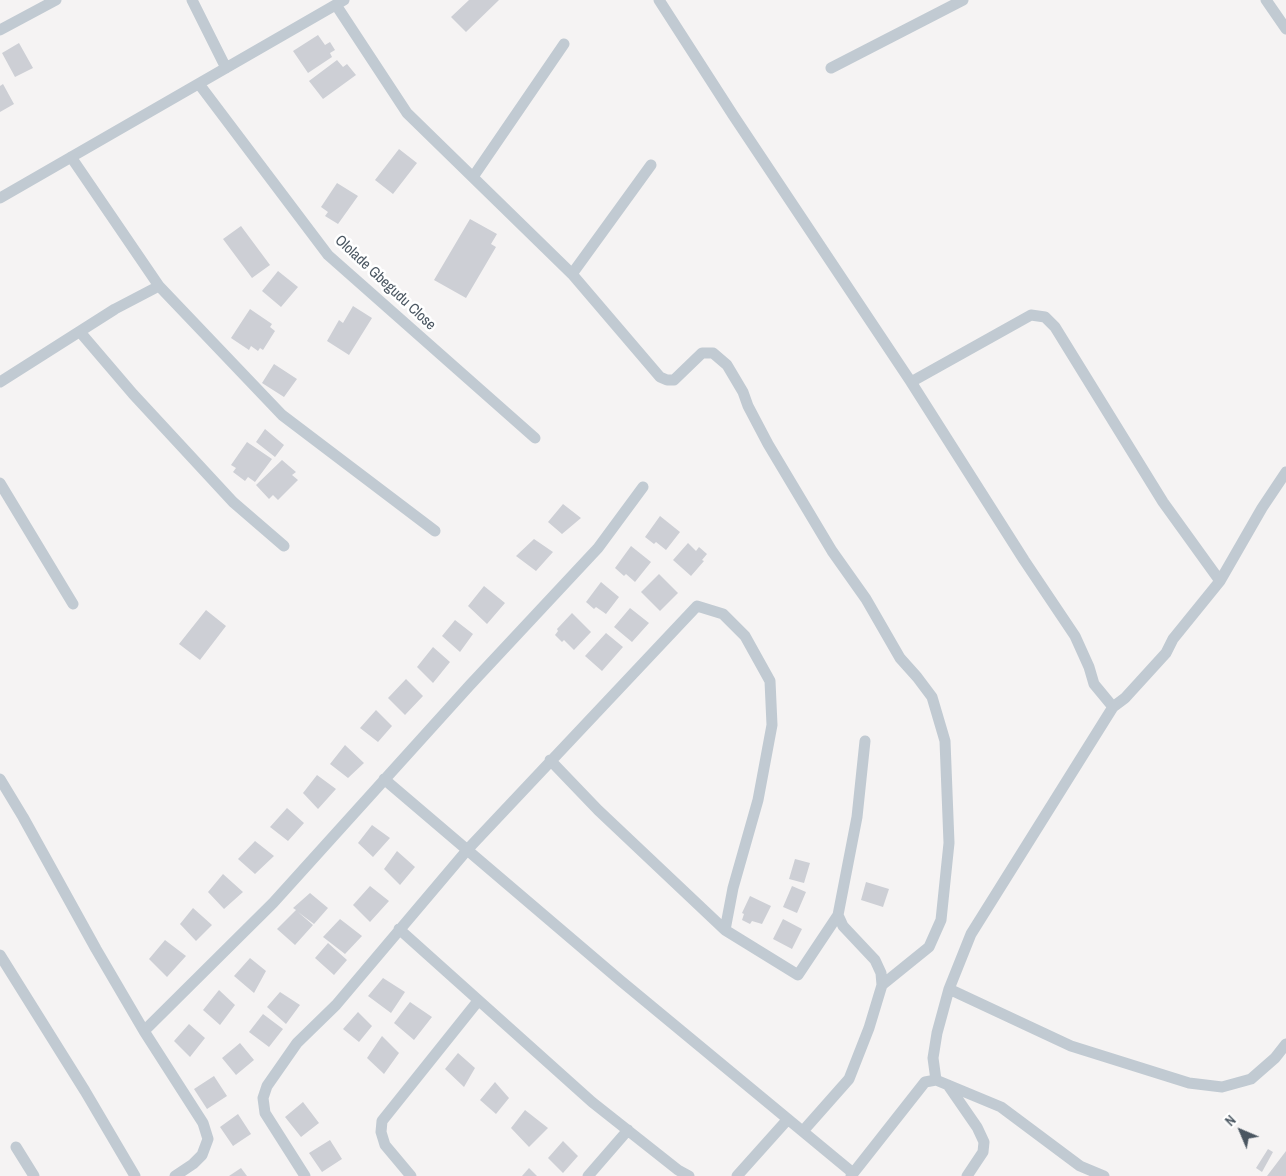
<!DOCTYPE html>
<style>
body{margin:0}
#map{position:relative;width:1286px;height:1176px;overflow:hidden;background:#f5f3f3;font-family:"Archivo Narrow",sans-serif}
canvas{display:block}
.north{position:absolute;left:1216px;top:1106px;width:50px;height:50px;-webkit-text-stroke:4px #fff;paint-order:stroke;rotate:315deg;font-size:14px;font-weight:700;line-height:20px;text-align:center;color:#4a5661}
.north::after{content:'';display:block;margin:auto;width:18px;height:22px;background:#4a5661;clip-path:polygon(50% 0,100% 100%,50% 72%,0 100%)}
</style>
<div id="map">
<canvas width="1286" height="1176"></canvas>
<div class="north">N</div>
</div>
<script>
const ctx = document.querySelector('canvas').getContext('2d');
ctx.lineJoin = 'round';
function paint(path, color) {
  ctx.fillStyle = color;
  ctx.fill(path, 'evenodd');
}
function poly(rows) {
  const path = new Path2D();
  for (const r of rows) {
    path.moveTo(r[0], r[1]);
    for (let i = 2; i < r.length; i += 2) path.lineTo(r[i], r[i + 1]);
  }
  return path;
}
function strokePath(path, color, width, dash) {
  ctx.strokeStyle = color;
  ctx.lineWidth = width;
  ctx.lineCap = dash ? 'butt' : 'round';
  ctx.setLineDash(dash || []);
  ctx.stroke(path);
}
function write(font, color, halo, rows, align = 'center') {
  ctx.font = font + ' "Archivo Narrow",sans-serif';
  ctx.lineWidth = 5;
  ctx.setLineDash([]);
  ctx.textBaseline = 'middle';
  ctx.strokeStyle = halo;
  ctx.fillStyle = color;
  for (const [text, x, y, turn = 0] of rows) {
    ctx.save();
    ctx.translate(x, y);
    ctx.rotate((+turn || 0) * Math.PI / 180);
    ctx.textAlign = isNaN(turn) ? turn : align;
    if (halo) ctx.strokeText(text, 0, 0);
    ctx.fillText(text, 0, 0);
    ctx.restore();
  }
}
const building = poly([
 [469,0,499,0,466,32,451,17],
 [318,35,325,45,330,42,335,50,330,53,332,57,308,73,293,51],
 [19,43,33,68,15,77,2,53],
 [337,60,343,67,347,64,356,75,323,99,309,81],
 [3,84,14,104,0,112,0,86],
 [399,149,417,163,393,194,375,180],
 [337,183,358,196,338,224,325,216,328,212,321,207],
 [470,219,497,234,491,244,496,247,466,298,434,280],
 [241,226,270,265,252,278,223,239],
 [278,271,298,287,281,307,262,291],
 [353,306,372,318,349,355,327,341,339,320,343,323],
 [250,309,272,324,270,327,275,331,263,350,260,348,258,351,251,346,249,350,231,338],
 [274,364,297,379,284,397,262,383],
 [265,429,284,445,275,457,256,442],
 [247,442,272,459,255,482,248,477,245,481,233,472,236,468,231,465],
 [282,460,296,472,292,475,298,480,278,500,273,495,269,499,256,485],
 [563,504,581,518,562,534,548,522],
 [660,516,680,532,666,550,656,542,654,544,645,537],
 [534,539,553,552,536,571,516,556],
 [688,543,696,551,699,547,707,554,702,560,704,561,691,576,673,560],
 [631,546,651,562,635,582,626,574,624,576,615,568],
 [659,574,678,593,660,611,641,592],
 [601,582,619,597,606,614,596,607,594,609,586,602],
 [484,586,505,603,487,624,468,606],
 [630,608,649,623,632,642,614,627],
 [206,610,226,626,200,660,179,644],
 [572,613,591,632,574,650,564,640,562,642,555,635,558,631,557,629],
 [455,620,473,634,460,652,442,636],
 [606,633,623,647,602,671,585,656],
 [433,647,450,662,433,683,417,667],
 [406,679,423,696,405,715,388,698],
 [376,710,392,726,378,742,360,728],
 [345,745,364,763,348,778,330,764],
 [317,775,336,789,318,809,303,793],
 [287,808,304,823,288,841,270,827],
 [372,825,390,838,373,857,358,843],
 [255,841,274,856,255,874,238,859],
 [397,851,415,867,400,885,384,869],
 [795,859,810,863,804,883,789,879],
 [223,874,243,892,224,909,208,892],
 [866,882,889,889,883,907,861,900],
 [370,886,389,901,370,922,353,905],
 [792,886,806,892,797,913,783,907],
 [310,893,328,908,314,924,298,912,313,925,295,945,277,929,296,910,293,908],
 [750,896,771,906,762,924,752,921,750,924,742,920,744,914,742,913],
 [193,908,212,925,196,941,180,924],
 [340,919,362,936,345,954,323,937],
 [783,919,802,929,792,949,773,939],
 [165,940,186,956,167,977,149,959],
 [328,943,347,960,334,975,315,958],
 [250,958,266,971,254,993,234,976],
 [383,978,405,992,391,1013,368,996],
 [219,990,235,1005,220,1025,203,1010],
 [280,992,300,1005,286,1024,267,1007],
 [410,1002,432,1017,414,1040,394,1023],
 [358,1012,372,1026,359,1042,343,1029],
 [263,1014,283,1029,269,1047,249,1032],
 [189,1024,205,1038,190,1057,174,1041],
 [382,1036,399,1053,384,1074,367,1058],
 [240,1043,254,1060,236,1075,222,1058],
 [458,1053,475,1068,464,1087,445,1069],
 [214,1076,227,1096,207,1109,194,1089],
 [495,1082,509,1098,496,1114,480,1100],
 [303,1102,319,1123,301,1137,285,1117],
 [525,1110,548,1128,529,1147,511,1128],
 [238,1114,251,1134,233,1146,220,1127],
 [330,1140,342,1159,322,1172,309,1153],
 [563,1141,578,1156,563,1173,548,1158],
 [1268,1149,1273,1152,1262,1172,1256,1168],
 [1286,1151,1286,1176,1267,1176],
 [241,1168,247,1176,229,1176],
 [529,1168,537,1176,522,1176]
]);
const minor = poly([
 [192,0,226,68],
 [659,0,733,115,911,382,1024,560,1075,636,1089,667,1094,684,1113,707],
 [1266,0,1286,29],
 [336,5,407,113,572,274,660,377,667,380,674,380,702,353,713,353,727,365,743,392,748,406,768,444,832,551,866,599,900,658,917,677,932,697,945,741,949,843,941,920,929,947,882,985],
 [0,30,56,0],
 [831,68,963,0],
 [199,84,328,255,535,438],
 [71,157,159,286,282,415,435,531],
 [473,177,564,44],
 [0,198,344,0],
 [572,274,651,165],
 [80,332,133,394,233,502,284,546],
 [0,382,115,309,159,286],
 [911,382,1031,315,1045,317,1055,327,1163,502,1220,581],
 [0,483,73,604],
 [550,760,598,810,725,930,798,975,838,915,857,817,865,741],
 [0,779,23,817,96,949,144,1031,203,1123,208,1139,202,1155,193,1164,175,1176],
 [384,779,621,981,853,1173],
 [399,929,592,1102,678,1170,689,1176],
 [0,955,85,1091,135,1176],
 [949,989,1071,1046,1189,1083,1222,1087,1251,1079,1275,1058,1286,1044],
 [144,1031,273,903,470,685,598,548,643,487],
 [936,1080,1001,1107,1080,1166,1104,1176],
 [948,1085,977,1127,984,1142,983,1152,967,1176],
 [803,1131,849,1079,869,1028,882,985,881,973,875,960,843,926,838,915],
 [16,1147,34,1176],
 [305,1176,265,1113,263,1098,267,1086,297,1043,336,1005,468,849,697,606,723,614,745,636,770,681,772,725,758,800,733,888,725,930],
 [411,1176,385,1145,381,1132,382,1121,478,1001],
 [588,1176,628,1130],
 [737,1176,788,1119],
 [851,1176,925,1082,936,1080,933,1058,937,1033,949,989,971,934,1113,707,1125,698,1166,653,1173,639,1220,581,1262,508,1286,472]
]);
const streetNames = [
 ["Ololade Gbegudu Close",385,283,43]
];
paint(building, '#cdcfd5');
strokePath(minor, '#c1cad2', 11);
write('15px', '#4a5661', '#fff', streetNames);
</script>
